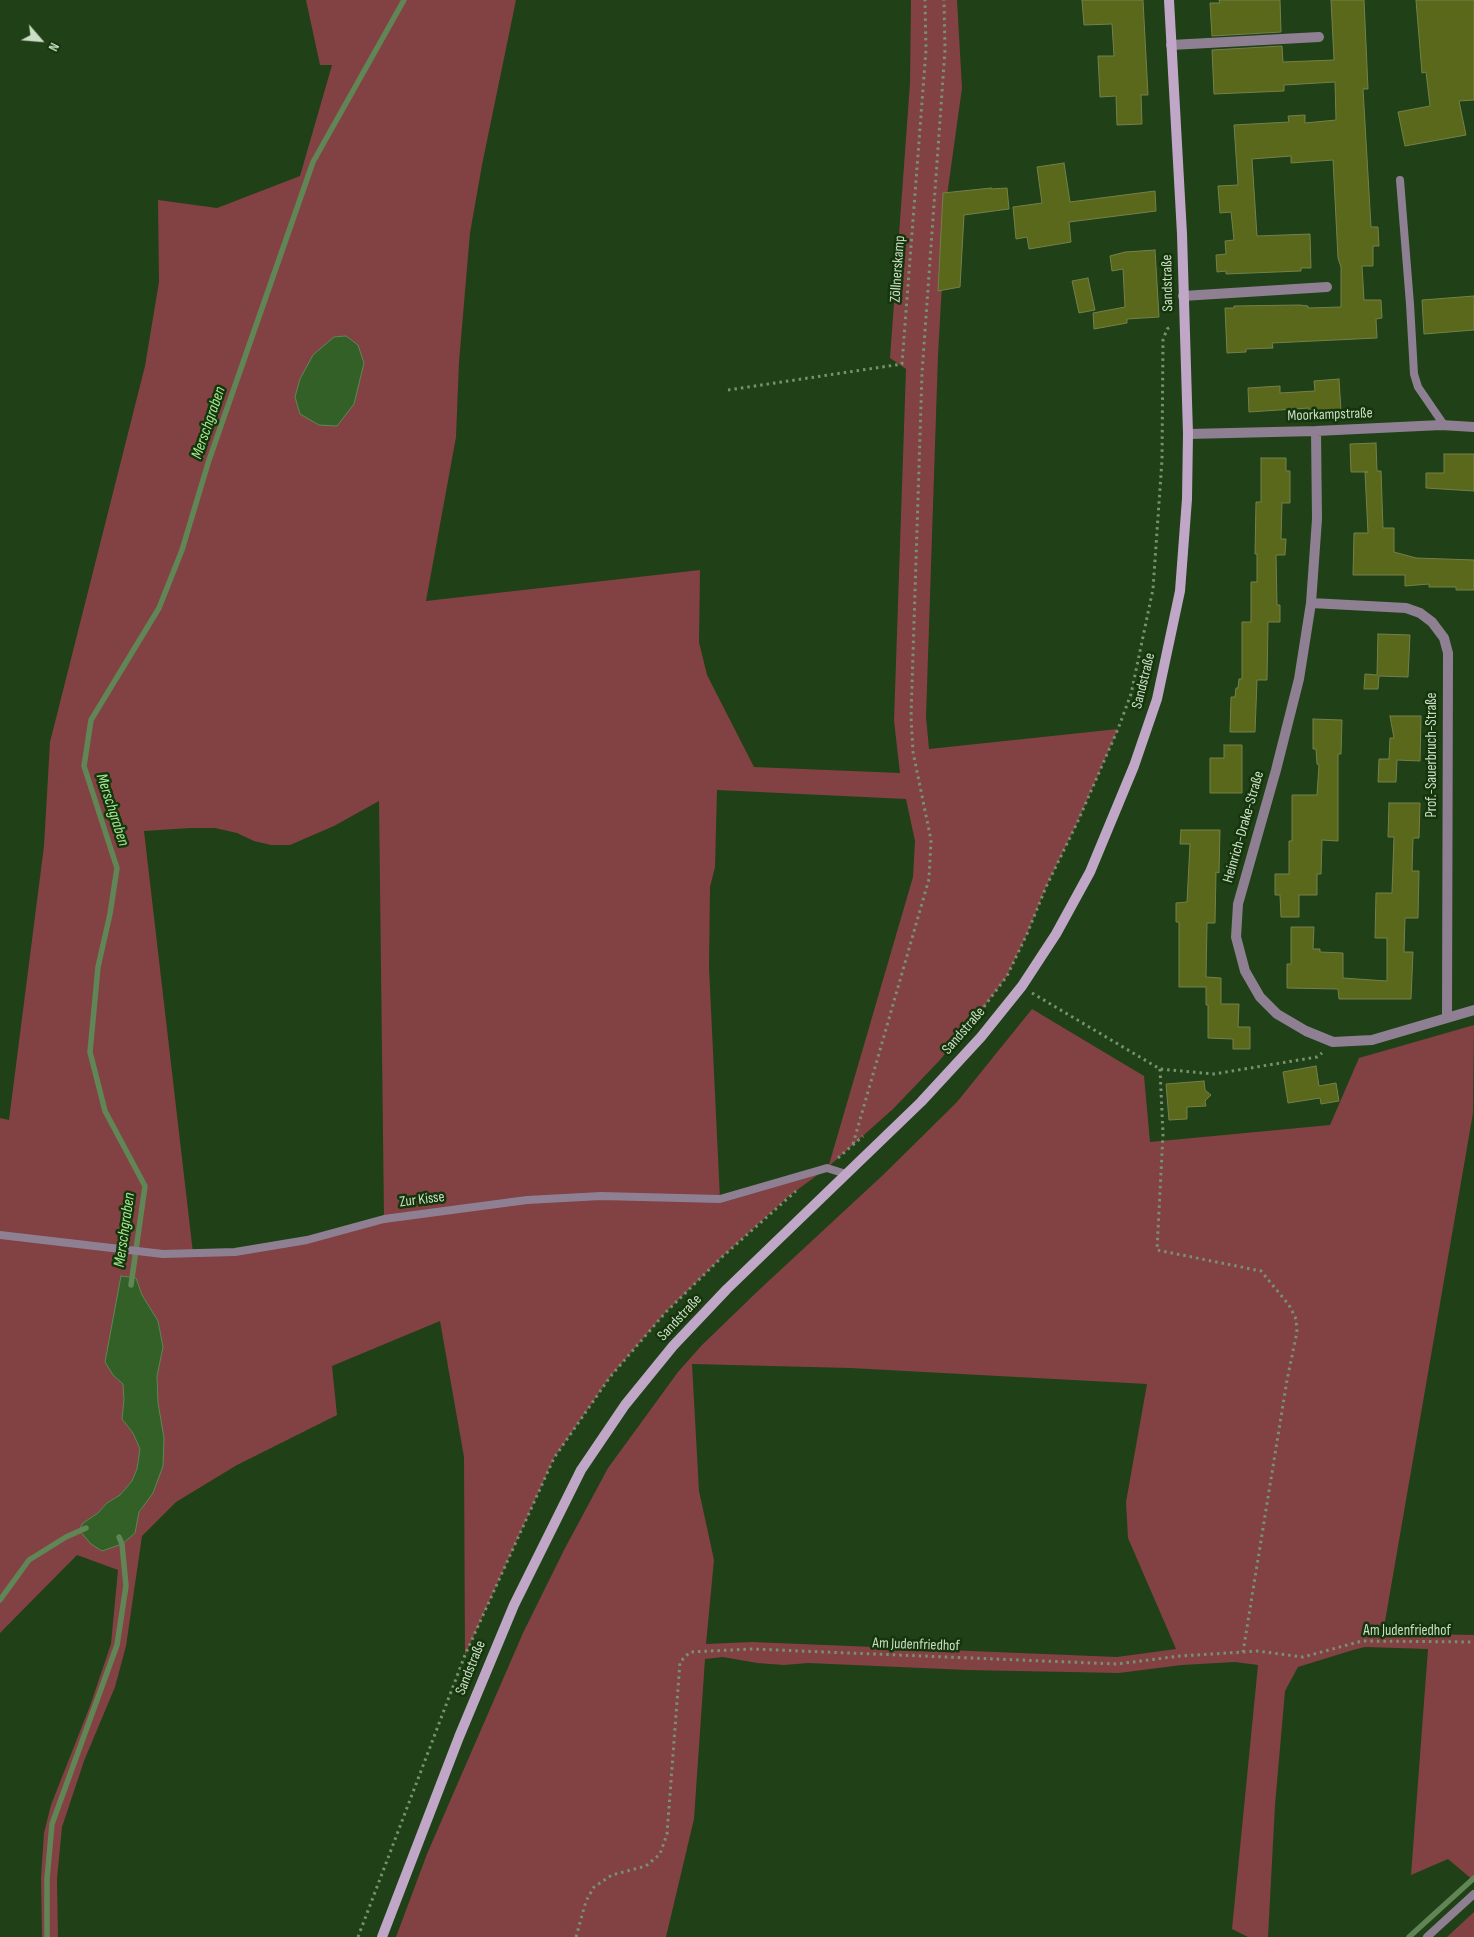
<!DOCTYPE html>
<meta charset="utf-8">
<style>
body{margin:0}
#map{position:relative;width:1474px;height:1937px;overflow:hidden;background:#204017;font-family:"Sofia Sans Condensed",sans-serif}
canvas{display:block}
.north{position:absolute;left:15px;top:15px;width:50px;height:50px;-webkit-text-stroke:4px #15350c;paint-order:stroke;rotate:117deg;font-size:14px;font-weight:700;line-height:20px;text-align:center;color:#cbdec6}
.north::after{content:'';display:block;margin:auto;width:18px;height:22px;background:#cbdec6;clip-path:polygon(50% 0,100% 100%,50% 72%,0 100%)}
</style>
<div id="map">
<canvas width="1474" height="1937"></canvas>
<div class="north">N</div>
</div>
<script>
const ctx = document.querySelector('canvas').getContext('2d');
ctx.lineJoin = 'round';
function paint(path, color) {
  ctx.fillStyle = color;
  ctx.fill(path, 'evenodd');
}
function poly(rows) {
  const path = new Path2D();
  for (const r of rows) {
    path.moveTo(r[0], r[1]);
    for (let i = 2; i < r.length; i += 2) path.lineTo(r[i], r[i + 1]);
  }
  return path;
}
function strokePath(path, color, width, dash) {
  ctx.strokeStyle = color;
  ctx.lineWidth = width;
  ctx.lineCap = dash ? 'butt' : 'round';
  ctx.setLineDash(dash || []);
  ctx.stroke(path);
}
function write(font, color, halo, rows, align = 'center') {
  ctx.font = font + ' "Sofia Sans Condensed",sans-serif';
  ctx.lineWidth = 5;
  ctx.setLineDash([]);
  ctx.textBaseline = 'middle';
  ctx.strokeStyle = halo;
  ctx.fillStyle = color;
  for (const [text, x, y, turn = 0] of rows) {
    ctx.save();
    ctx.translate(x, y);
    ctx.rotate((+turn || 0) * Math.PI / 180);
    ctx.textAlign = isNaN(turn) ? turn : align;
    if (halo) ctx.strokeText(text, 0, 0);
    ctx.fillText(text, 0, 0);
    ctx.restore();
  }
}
const green = poly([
 [306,0,516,0,482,165,470,233,459,362,456,437,426,601,700,570,699,642,707,675,754,767,900,773,894,721,906,369,890,358,910,83,911,0,957,0,962,88,947,196,938,355,926,717,929,749,1118,729,1078,821,1046,887,1027,934,1007,976,980,1012,939,1061,893,1109,827,1168,789,1196,722,1257,665,1313,610,1377,554,1458,465,1655,464,1457,440,1321,332,1366,337,1415,237,1465,176,1502,142,1536,126,1646,115,1687,84,1761,62,1827,57,1879,58,1937,42,1937,41,1878,44,1833,51,1805,90,1706,111,1644,118,1570,77,1555,0,1633,0,1118,9,1120,44,846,50,742,145,366,159,282,158,200,217,208,300,176,332,65,320,65],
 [717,790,906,799,915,841,913,877,828,1168,720,1199,709,967,710,887,715,867],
 [379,801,384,1219,307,1240,235,1252,193,1253,144,831,191,828,215,828,237,833,254,841,271,845,290,845,334,826],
 [121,1277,136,1278,142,1295,158,1321,163,1347,157,1376,158,1403,153,1493,139,1512,135,1533,122,1544,83,1523,98,1513,107,1503,120,1495,132,1481,137,1469,140,1449,133,1433,122,1419,124,1400,123,1384,113,1375],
 [1032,1009,1144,1076,1150,1142,1330,1125,1359,1058,1474,1025,1473,1113,1383,1633,1474,1635,1474,1881,1448,1859,1411,1875,1428,1649,1365,1647,1353,1650,1298,1667,1285,1691,1275,1805,1268,1937,1248,1937,1232,1929,1258,1665,1235,1662,1182,1665,1119,1673,967,1670,808,1663,784,1665,757,1663,723,1657,705,1659,694,1819,666,1937,396,1937,427,1854,523,1633,564,1550,608,1468,678,1372,702,1345,760,1289,883,1175,957,1102],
 [692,1364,850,1368,1147,1384,1126,1502,1128,1538,1176,1649,1117,1657,752,1642,706,1644,714,1560,699,1491],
 [1474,1912,1474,1937,1447,1937]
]);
const water = poly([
 [346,336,358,345,364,363,354,404,337,426,319,425,300,414,295,397,300,379,313,355,334,337,346,336],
 [121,1276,136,1278,142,1295,158,1321,163,1347,157,1376,158,1403,164,1438,163,1466,153,1493,139,1512,135,1533,122,1544,102,1551,91,1544,79,1530,83,1523,98,1513,107,1503,120,1495,132,1481,137,1469,140,1449,133,1433,122,1419,124,1400,123,1384,113,1375,105,1362,121,1276]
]);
const stream = poly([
 [131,1285,145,1186,105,1111,90,1052,98,967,110,914,117,868,84,766,91,720,159,608,182,550,209,460,313,162,404,0],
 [0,1600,29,1560,66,1537,86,1528],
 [47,1937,47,1879,52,1824,117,1645,126,1586,122,1544,119,1537],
 [1409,1937,1474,1878]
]);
const building = poly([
 [1082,0,1143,0,1148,95,1141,95,1142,124,1117,125,1116,96,1100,97,1098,56,1114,56,1112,24,1084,25,1082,0],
 [1219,0,1280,0,1281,32,1212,36,1210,3,1220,3,1219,0],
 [1331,0,1364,0,1368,89,1363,89,1371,227,1378,227,1379,246,1373,246,1373,266,1362,266,1364,300,1381,300,1382,318,1376,319,1377,338,1272,343,1273,348,1246,349,1246,352,1227,353,1225,308,1234,308,1234,306,1299,305,1308,306,1308,308,1341,307,1341,267,1338,258,1333,160,1291,163,1291,156,1252,159,1257,236,1310,234,1311,268,1301,268,1301,271,1226,274,1226,271,1217,272,1216,255,1226,254,1225,241,1234,240,1231,212,1220,213,1218,186,1238,185,1234,125,1289,122,1288,116,1305,115,1305,123,1336,120,1335,82,1284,85,1284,91,1214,94,1212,50,1282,46,1283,62,1334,60,1331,0],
 [1416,0,1474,0,1474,100,1459,101,1466,135,1405,146,1398,112,1430,106,1426,72,1422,73,1416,0],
 [1064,163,1070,202,1155,191,1156,211,1069,222,1071,242,1029,249,1027,237,1016,239,1013,207,1042,203,1037,167,1064,163],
 [991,188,991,189,1007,188,1009,209,964,215,960,287,938,291,943,193,991,188],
 [1155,250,1159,317,1127,319,1127,323,1094,329,1093,313,1125,307,1123,269,1112,271,1110,256,1125,252,1155,250],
 [1088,278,1095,310,1079,313,1072,281,1088,278],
 [1474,296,1474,330,1424,334,1422,300,1474,296],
 [1339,379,1341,411,1309,413,1309,408,1249,412,1248,388,1280,386,1280,393,1315,391,1314,381,1339,379],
 [1376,443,1377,471,1381,471,1383,528,1394,528,1394,552,1416,558,1474,560,1474,590,1456,590,1456,587,1429,587,1429,584,1405,586,1405,575,1353,575,1354,533,1368,533,1365,472,1368,472,1351,472,1350,444,1376,443],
 [1444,454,1474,454,1474,491,1426,488,1426,473,1444,473,1444,454],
 [1261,458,1286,458,1286,471,1290,471,1290,503,1282,503,1281,539,1286,539,1285,555,1276,555,1277,605,1280,605,1280,622,1268,622,1267,680,1257,680,1255,732,1230,732,1231,697,1235,697,1236,688,1238,688,1239,679,1242,679,1242,622,1251,622,1251,582,1257,582,1257,554,1255,554,1256,502,1261,502,1261,458],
 [1378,634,1410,635,1408,677,1379,676,1378,689,1364,689,1365,674,1377,675,1378,634],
 [1390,716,1421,716,1420,761,1397,760,1396,782,1378,782,1379,759,1389,759,1390,738,1394,738,1390,716],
 [1313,719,1342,720,1341,754,1338,754,1338,841,1322,840,1321,874,1317,874,1317,895,1299,895,1299,917,1281,917,1280,895,1275,895,1275,874,1289,874,1289,841,1292,841,1292,795,1317,795,1319,765,1317,764,1316,749,1313,749,1313,719],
 [1224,745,1242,745,1242,793,1210,793,1210,758,1224,758,1224,745],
 [1389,803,1420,803,1419,838,1413,838,1412,871,1419,871,1418,918,1405,918,1404,952,1413,952,1411,999,1339,999,1338,989,1287,988,1287,964,1291,964,1291,927,1314,927,1313,949,1320,949,1320,952,1343,953,1343,978,1387,981,1387,938,1375,938,1376,893,1392,893,1394,837,1388,837,1389,803],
 [1181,830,1220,830,1219,873,1216,872,1215,923,1207,923,1206,977,1221,978,1221,1004,1239,1004,1238,1027,1250,1027,1250,1049,1233,1049,1233,1039,1208,1038,1208,1005,1206,1005,1206,987,1179,987,1179,922,1176,922,1176,903,1187,902,1190,844,1180,844,1181,830],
 [1316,1066,1319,1086,1336,1083,1339,1101,1321,1104,1320,1098,1288,1103,1283,1072,1316,1066],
 [1204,1081,1205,1090,1211,1095,1205,1101,1206,1106,1187,1107,1187,1119,1169,1120,1166,1084,1204,1081]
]);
const path = poly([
 [728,390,902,364,926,50,925,0],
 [1032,993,1160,1069,1214,1074,1317,1057,1322,1053],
 [955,1042,980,1012,1007,976,1027,934,1046,887,1078,821,1118,729,1131,694,1153,589,1162,460,1163,340,1167,329,1172,326],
 [1160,1069,1163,1134,1157,1250,1261,1271,1289,1305,1296,1319,1297,1332,1287,1380,1243,1652],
 [853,1144,929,879,931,840,913,752,911,717,922,373,945,50,944,0],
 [838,1158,863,1136],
 [358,1937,465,1655,554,1458,610,1377,665,1313,722,1257,796,1191],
 [576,1937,586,1901,594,1887,612,1875,646,1866,660,1854,667,1834,680,1662,690,1652,752,1649,1117,1664,1180,1656,1243,1652,1257,1651,1303,1657,1362,1641,1474,1642]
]);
const lane = poly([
 [1400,180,1410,304,1414,374,1418,387,1444,425],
 [0,1235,163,1254,235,1252,307,1240,384,1219,527,1200,601,1196,720,1199,827,1168,846,1174],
 [1427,1937,1474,1894]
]);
const street = poly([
 [1171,45,1319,37],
 [1183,296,1327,287],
 [1316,431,1317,519,1311,603,1299,679,1276,770,1238,904,1236,937,1245,971,1260,997,1277,1014,1306,1031,1333,1042,1372,1040,1474,1010],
 [1188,434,1316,431,1441,425,1474,427],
 [1311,603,1406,608,1420,613,1432,622,1444,638,1448,653,1447,1018]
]);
const secondary = poly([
 [382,1937,459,1737,514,1605,581,1470,625,1405,673,1346,727,1289,921,1102,981,1037,1022,986,1056,934,1090,872,1134,766,1157,699,1180,591,1187,499,1188,434,1182,234,1169,0]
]);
const streetNames = [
 ["Zöllnerskamp",898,269,-86],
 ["Sandstraße",1168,283,-91],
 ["Moorkampstraße",1330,415,-2],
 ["Sandstraße",1144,681,-76],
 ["Prof.-Sauerbruch-Straße",1432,755,-90],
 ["Heinrich-Drake-Straße",1244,827,-74],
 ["Sandstraße",964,1031,-49],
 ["Zur Kisse",422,1200,-7],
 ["Sandstraße",680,1318,-47],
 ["Am Judenfriedhof",1407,1631],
 ["Am Judenfriedhof",916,1645,2],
 ["Sandstraße",471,1668,-68]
];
const waterNames = [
 ["Merschgraben",209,423,-71],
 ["Merschgraben",112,810,72],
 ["Merschgraben",125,1230,-82]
];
paint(green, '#824143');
paint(water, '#326026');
strokePath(water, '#608656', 1);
strokePath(stream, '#608656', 5.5);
paint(building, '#5a681b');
strokePath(building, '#74804a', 1);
strokePath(path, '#789171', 3, [2.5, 4]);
strokePath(lane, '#8f7f93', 8);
strokePath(street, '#8f7f93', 10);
strokePath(secondary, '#c0a7c7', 10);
write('15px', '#cbdec6', '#15350c', streetNames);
write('italic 16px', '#a5e894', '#15350c', waterNames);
</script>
